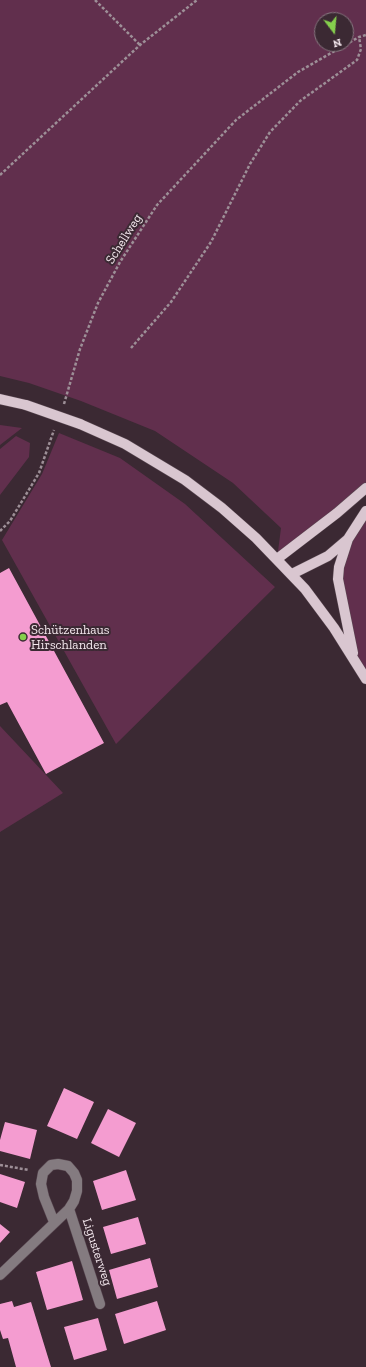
<!DOCTYPE html>
<meta charset="utf-8">
<style>
body{margin:0}
#map{position:relative;width:366px;height:1367px;overflow:hidden;background:#3b2933;font-family:"Zilla Slab",serif}
canvas{display:block}
.north{position:absolute;left:314px;top:12px;width:40px;height:40px;box-sizing:border-box;background:#3b2933;border:1px solid #85757e;border-radius:50%;rotate:164deg;font-size:11px;font-weight:700;line-height:16px;text-align:center;color:#f4e8ee}
.north::after{content:'';display:block;margin:auto;width:14px;height:18px;background:#85cf4d;clip-path:polygon(50% 0,100% 100%,50% 72%,0 100%)}
</style>
<div id="map">
<canvas width="366" height="1367"></canvas>
<div class="north">N</div>
</div>
<script>
const ctx = document.querySelector('canvas').getContext('2d');
ctx.lineJoin = 'round';
function paint(path, color) {
  ctx.fillStyle = color;
  ctx.fill(path, 'evenodd');
}
function poly(rows) {
  const path = new Path2D();
  for (const r of rows) {
    path.moveTo(r[0], r[1]);
    for (let i = 2; i < r.length; i += 2) path.lineTo(r[i], r[i + 1]);
  }
  return path;
}
function strokePath(path, color, width, dash) {
  ctx.strokeStyle = color;
  ctx.lineWidth = width;
  ctx.lineCap = dash ? 'butt' : 'round';
  ctx.setLineDash(dash || []);
  ctx.stroke(path);
}
function write(font, color, halo, rows, align = 'center') {
  ctx.font = font + ' "Zilla Slab",serif';
  ctx.lineWidth = 4;
  ctx.setLineDash([]);
  ctx.textBaseline = 'middle';
  ctx.strokeStyle = halo;
  ctx.fillStyle = color;
  for (const [text, x, y, turn = 0] of rows) {
    ctx.save();
    ctx.translate(x, y);
    ctx.rotate((+turn || 0) * Math.PI / 180);
    ctx.textAlign = isNaN(turn) ? turn : align;
    if (halo) ctx.strokeText(text, 0, 0);
    ctx.fillText(text, 0, 0);
    ctx.restore();
  }
}
const green = poly([
 [0,0,366,0,366,488,277,559,281,528,233,483,155,431,81,401,29,383,0,376],
 [322,20,346,20,346,44,322,44],
 [0,425,22,428,0,445],
 [59,433,120,458,185,504,275,587,116,744,2,540,42,474],
 [16,436,30,443,29,457,0,495,0,449],
 [366,511,366,679,354,659,338,579,348,539],
 [0,726,63,793,0,832]
]);
const building = poly([
 [9,568,104,743,46,774,7,702,0,705,0,573],
 [64,1088,94,1102,77,1139,47,1126],
 [108,1109,136,1123,119,1157,91,1143],
 [5,1122,37,1130,30,1159,0,1151,0,1140],
 [126,1170,136,1200,102,1210,93,1181],
 [0,1174,25,1182,17,1208,0,1202],
 [138,1217,146,1244,111,1254,103,1227],
 [0,1224,10,1232,0,1243],
 [150,1258,158,1287,117,1299,109,1270],
 [72,1261,83,1300,47,1310,36,1272],
 [12,1301,14,1307,31,1302,51,1367,16,1367,8,1338,3,1339,0,1330,0,1304],
 [157,1301,166,1330,124,1344,115,1314],
 [98,1318,107,1350,74,1360,64,1327]
]);
const path = poly([
 [95,0,140,45],
 [0,175,140,45,197,0],
 [131,348,171,302,211,242,250,164,270,132,300,101,357,60,361,49,359,37],
 [64,404,80,349,98,303,120,262,157,205,236,120,298,72,359,37,366,35],
 [0,531,10,521,39,473,54,430],
 [0,1165,29,1170]
]);
const minor = poly([
 [69,1209,100,1304],
 [0,1275,69,1209,74,1201,77,1191,77,1180,74,1173,68,1166,58,1164,51,1165,43,1173,41,1184,44,1197,54,1222]
]);
const major = poly([
 [0,399,26,405],
 [80,424,125,444,185,480,222,508,256,538,305,589,334,628,366,679],
 [348,539,339,567,338,579,353,653],
 [277,559,337,513,366,488],
 [292,574,328,556,348,539,366,511]
]);
const majorBridge = poly([
 [26,405,80,424]
]);
const markers = [
 [23,637,4,"#85cf4d"]
];
const streetNames = [
 ["Schellweg",124,239,-58],
 ["Ligusterweg",97,1252,72]
];
const poiNames = [
 ["Schützenhaus",31,630],
 ["Hirschlanden",31,645]
];
paint(green, '#612f4d');
paint(building, '#f49cd0');
strokePath(minor, '#594851', 11);
strokePath(major, '#594851', 11);
strokePath(path, '#9d8f97', 2.5, [3, 2]);
strokePath(minor, '#847b80', 10);
strokePath(major, '#d9c6d0', 10);
strokePath(majorBridge, '#594851', 11, []);
strokePath(majorBridge, '#d9c6d0', 10);
for (const [x, y, r, color] of markers) {
  const dot = new Path2D();
  dot.arc(x, y, r, 0, 2 * Math.PI);
  ctx.fillStyle = color;
  ctx.fill(dot);
  strokePath(dot, '#3b2933', 1.5);
}
write('13px', '#f4e8ee', '#3b2933', streetNames);
write('13px', '#f4e8ee', '#3b2933', poiNames, 'left');
</script>
